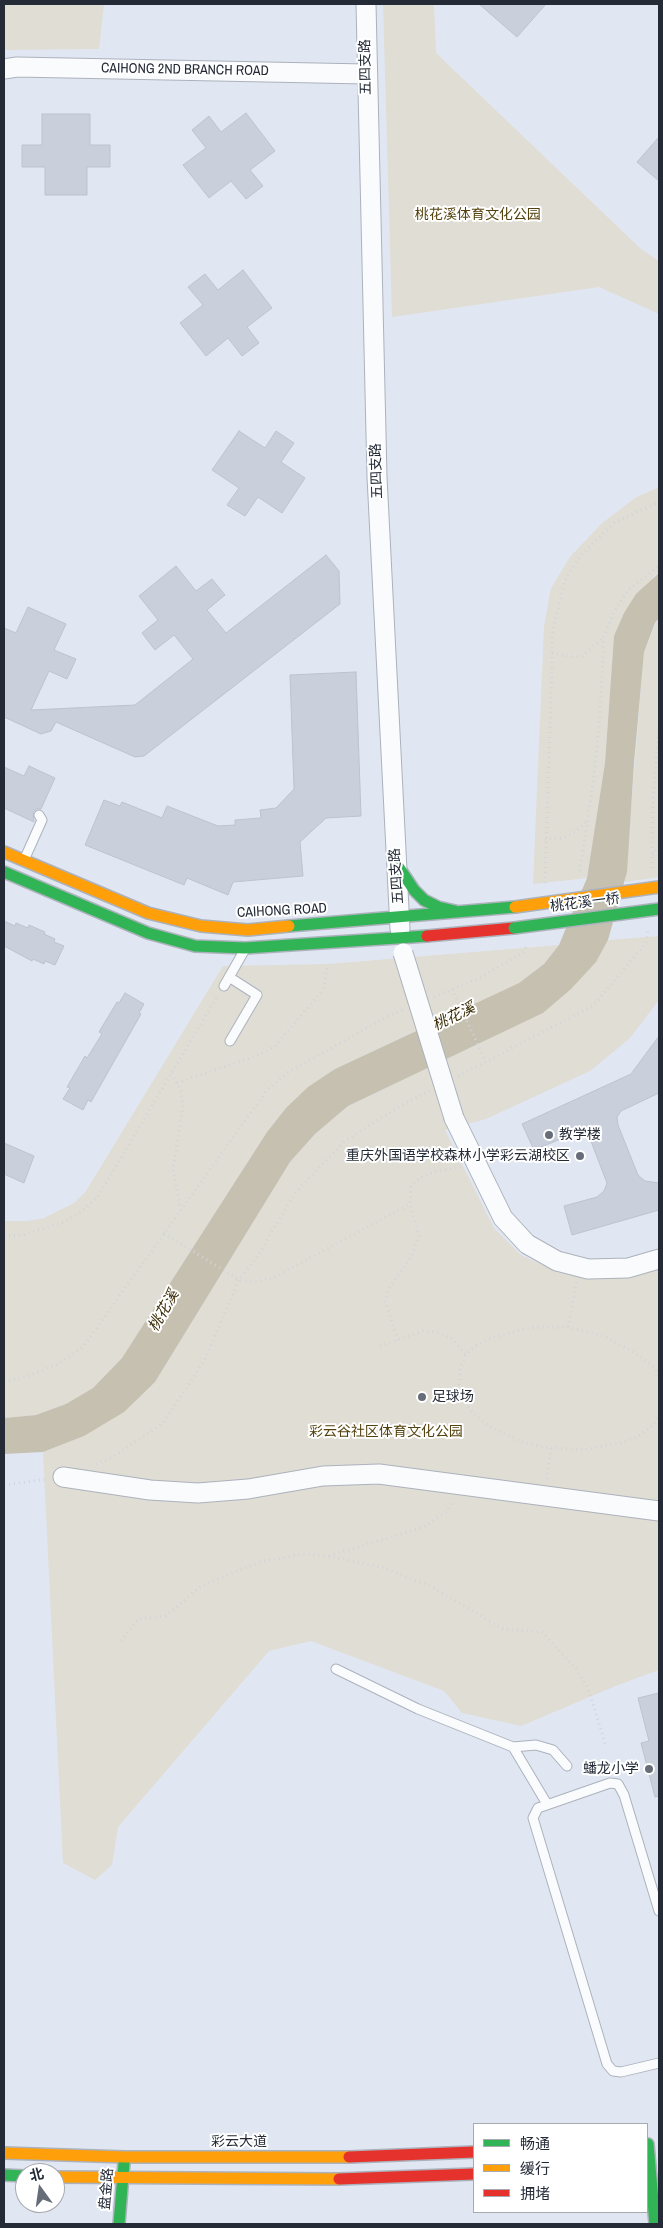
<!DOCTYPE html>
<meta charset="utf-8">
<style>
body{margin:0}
#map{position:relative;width:663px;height:2228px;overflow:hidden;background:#e1e7f2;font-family:"Archivo Narrow","Noto Sans SC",sans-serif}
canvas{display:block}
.frame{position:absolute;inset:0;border:5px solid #242b37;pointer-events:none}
.legend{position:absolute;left:473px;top:2123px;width:175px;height:90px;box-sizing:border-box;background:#fff;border:1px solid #a7aaaf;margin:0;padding:6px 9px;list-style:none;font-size:15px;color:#242b37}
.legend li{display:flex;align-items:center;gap:10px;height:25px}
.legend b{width:25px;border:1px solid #a7aaaf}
.north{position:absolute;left:15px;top:2163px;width:50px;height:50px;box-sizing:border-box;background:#fff;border:1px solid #a7aaaf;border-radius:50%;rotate:346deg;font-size:14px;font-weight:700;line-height:20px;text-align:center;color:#242b37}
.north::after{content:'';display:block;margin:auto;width:18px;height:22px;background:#666d78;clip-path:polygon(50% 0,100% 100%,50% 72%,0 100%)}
</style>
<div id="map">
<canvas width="663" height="2228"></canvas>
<div class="frame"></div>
<ul class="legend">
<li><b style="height:6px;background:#30b455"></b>畅通</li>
<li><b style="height:6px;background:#ff9f0a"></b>缓行</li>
<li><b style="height:6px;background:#e5322d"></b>拥堵</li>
</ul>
<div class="north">北</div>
</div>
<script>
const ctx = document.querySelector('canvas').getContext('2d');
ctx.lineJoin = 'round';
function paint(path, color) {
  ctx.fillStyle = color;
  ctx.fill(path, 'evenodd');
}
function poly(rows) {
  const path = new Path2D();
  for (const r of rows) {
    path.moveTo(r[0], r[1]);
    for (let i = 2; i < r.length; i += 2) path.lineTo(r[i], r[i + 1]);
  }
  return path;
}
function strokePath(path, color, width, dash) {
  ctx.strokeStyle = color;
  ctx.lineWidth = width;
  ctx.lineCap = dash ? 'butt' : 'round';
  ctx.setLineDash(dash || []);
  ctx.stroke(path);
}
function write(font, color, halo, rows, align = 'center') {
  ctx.font = font + ' "Archivo Narrow","Noto Sans SC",sans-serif';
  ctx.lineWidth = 4;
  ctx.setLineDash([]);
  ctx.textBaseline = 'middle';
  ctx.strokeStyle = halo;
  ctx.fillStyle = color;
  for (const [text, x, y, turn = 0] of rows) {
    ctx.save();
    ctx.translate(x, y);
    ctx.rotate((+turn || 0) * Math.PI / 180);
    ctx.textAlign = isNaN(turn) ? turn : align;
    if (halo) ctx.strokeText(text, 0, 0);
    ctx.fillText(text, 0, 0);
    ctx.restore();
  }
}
const green = poly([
 [4,4,104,4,99,49,4,50],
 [383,4,434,4,436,53,641,249,659,261,659,314,599,287,392,317],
 [659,487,659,573,654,576,614,636,605,763,587,878,533,884,544,626,551,588,570,557,601,524,635,498],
 [659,618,659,877,625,882,644,652,656,623],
 [659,936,659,1000,630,1038,590,1071,486,1119,445,1130,494,1228,521,1255,557,1272,585,1278,629,1278,659,1269,659,1670,618,1685,521,1726,462,1713,444,1691,311,1641,269,1651,118,1827,112,1865,95,1880,63,1863,43,1452,84,1436,155,1382,290,1162,315,1134,348,1106,543,1013,596,962,608,940],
 [559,945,544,964,519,983,335,1069,286,1108,267,1132,122,1358,93,1388,66,1404,36,1415,4,1418,4,1221,28,1221,44,1218,74,1203,86,1191,223,966,328,964]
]);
const water = poly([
 [659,573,659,618,655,623,644,652,634,763,627,872,608,940,596,962,571,989,543,1013,348,1106,315,1134,290,1162,155,1382,124,1412,84,1436,43,1452,4,1454,4,1418,36,1415,66,1404,93,1388,122,1358,267,1132,286,1108,308,1087,335,1069,519,983,544,964,559,945,587,878,605,763,614,636,624,613,636,594]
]);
const building = poly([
 [479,4,546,4,517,37,479,4],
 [246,113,275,151,250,170,263,186,246,199,231,181,209,198,183,165,206,148,192,130,209,116,221,132,246,113],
 [42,114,90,114,90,145,110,145,110,167,87,167,87,195,45,195,45,167,22,167,22,145,42,145,42,114],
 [659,137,659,181,637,162,659,137],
 [243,270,272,308,247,327,259,343,242,356,228,338,206,356,180,323,203,305,188,287,205,274,218,290,243,270],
 [239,431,265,448,276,431,294,443,281,462,305,478,282,513,258,497,245,516,227,505,239,488,212,470,239,431],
 [326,555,339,571,340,604,144,756,135,757,56,722,51,731,41,734,4,717,4,628,16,633,28,607,66,624,54,650,76,659,67,679,49,671,31,710,135,705,193,659,174,635,155,650,142,633,158,620,139,596,176,566,196,591,212,579,225,595,207,610,226,633,326,555],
 [356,672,361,816,326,818,300,842,303,876,233,882,228,895,187,878,184,885,85,845,104,800,120,806,122,802,162,818,167,806,218,826,235,825,235,820,261,818,260,810,276,808,294,789,290,675,356,672],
 [29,766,55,778,41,809,36,809,33,812,34,822,4,808,4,767,24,776,29,766],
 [4,921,15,926,16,923,28,928,29,925,45,932,44,934,55,939,54,942,64,946,55,965,45,961,44,964,33,959,32,961,4,946,4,921],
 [125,993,144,1004,139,1013,141,1014,91,1102,88,1100,83,1110,63,1099,70,1088,67,1087,85,1056,87,1058,102,1034,99,1032,117,1002,119,1003,125,993],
 [659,1036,659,1093,621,1111,617,1117,618,1125,638,1175,645,1181,659,1183,659,1210,572,1235,564,1206,597,1197,604,1191,607,1183,589,1136,582,1133,575,1133,534,1150,522,1124,631,1074,659,1036],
 [4,1143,34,1156,24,1183,4,1174,4,1143],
 [659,1693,659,1796,655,1797,641,1743,649,1741,638,1698,659,1693]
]);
const path = poly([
 [552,653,574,657,582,656,604,637],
 [545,839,564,838,576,831,588,820],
 [653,855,659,845],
 [652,868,653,803,659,727],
 [580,871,594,776,600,714,604,637,614,612,628,590,659,566],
 [545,883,553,629,565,580,581,555,615,522,659,502],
 [452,989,486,1062],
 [434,997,477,979,523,953,526,947],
 [172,1073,181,1091,183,1107,173,1169,181,1210],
 [458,1076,593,1006,646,943,648,929],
 [177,1083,256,1056,274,1047,323,990,328,964],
 [164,1233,239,1280,252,1282,273,1278,410,1204],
 [4,1236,23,1235,64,1222,81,1212,97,1198,218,995],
 [568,1327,577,1281],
 [398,1340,385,1301,388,1290,411,1257,419,1236,410,1204,411,1187,419,1178,436,1171,461,1167],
 [380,1346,423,1331,436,1332,451,1338,466,1354],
 [659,1375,655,1368,640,1356,606,1337,568,1327,532,1327,494,1337,477,1345,466,1354,460,1369,459,1385,463,1400,474,1414,489,1426,524,1443,543,1447,583,1450,621,1443,639,1436,653,1425,659,1415],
 [4,1382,28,1376,58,1364,83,1347,267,1090,287,1073,390,1015,403,1010],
 [96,1464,111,1458,163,1423,204,1361,239,1280,257,1257,295,1193,345,1141,405,1103,430,1091],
 [547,1479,551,1448],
 [4,1485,47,1479],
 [329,1556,424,1527,446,1512,453,1501],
 [121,1641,138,1619,166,1616,201,1586,260,1562,303,1554,328,1556,381,1567,430,1586,503,1629,542,1632,576,1669,588,1688,606,1746]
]);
const lane = poly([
 [25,858,42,820,39,815],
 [229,977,257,995,230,1041],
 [224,986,244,951],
 [336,1669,418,1709,513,1747,547,1804],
 [513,1747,536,1745,553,1750,567,1766],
 [659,1911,624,1795,618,1784,610,1783,538,1808,533,1818,607,2064,613,2071,621,2072,659,2063]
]);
const street = poly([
 [366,4,377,477,400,929],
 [4,69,17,67,366,74],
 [454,1118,503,1218,527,1244,557,1261,588,1269,628,1268,659,1259],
 [63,1477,150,1490,198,1493,248,1489,323,1476,379,1474,659,1511]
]);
const fast = poly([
 [396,863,414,890,424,900,438,907,455,911],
 [4,872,148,933,195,946,245,948,427,936],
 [289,926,515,907],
 [648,2144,655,2224],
 [4,2175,25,2176],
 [119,2224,124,2163]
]);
const slow = poly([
 [4,852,148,913,201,926,248,930,289,926],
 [4,2153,125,2157,349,2157],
 [55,2177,339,2179]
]);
const jam = poly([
 [427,936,514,928],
 [349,2157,474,2152],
 [339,2179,474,2174]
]);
const streetBridge = poly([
 [403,953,454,1118]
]);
const fastBridge = poly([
 [514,928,659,909]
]);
const slowBridge = poly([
 [515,907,659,887]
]);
const markers = [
 [549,1135,5,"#666d78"],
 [580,1156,5,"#666d78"],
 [422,1397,5,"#666d78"],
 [649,1769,5,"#666d78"]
];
const streetNames = [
 ["五四支路",366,67,-91],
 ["CAIHONG 2ND BRANCH ROAD",185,70,1],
 ["五四支路",377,471,-92],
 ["五四支路",397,876,-94],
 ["桃花溪一桥",585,903,-7],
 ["CAIHONG ROAD",282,911,-3],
 ["彩云大道",239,2142],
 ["盘金路",107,2189,-85]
];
const parkNames = [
 ["桃花溪体育文化公园",478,215],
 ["彩云谷社区体育文化公园",386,1432]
];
const poiNames = [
 ["教学楼",559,1135],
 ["重庆外国语学校森林小学彩云湖校区",570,1156,"right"],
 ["足球场",432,1397],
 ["蟠龙小学",639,1769,"right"]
];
const waterNames = [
 ["桃花溪",454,1017,-26],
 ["桃花溪",164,1311,-60]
];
paint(green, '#dfddd4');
paint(water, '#c6c0b0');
paint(building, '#cad0db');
strokePath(building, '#bcc3cd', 1);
strokePath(lane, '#acb2bc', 11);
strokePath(street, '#acb2bc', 21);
strokePath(fast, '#acb2bc', 14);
strokePath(slow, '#acb2bc', 14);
strokePath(jam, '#acb2bc', 14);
strokePath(path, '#d2d4d8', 3, [1, 4]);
strokePath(lane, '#fafbfd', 9);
strokePath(street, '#fafbfd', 19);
strokePath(fast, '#30b455', 11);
strokePath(slow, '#ff9f0a', 11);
strokePath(jam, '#e5322d', 11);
strokePath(streetBridge, '#acb2bc', 21, []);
strokePath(fastBridge, '#acb2bc', 14, []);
strokePath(slowBridge, '#acb2bc', 14, []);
strokePath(streetBridge, '#fafbfd', 19);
strokePath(fastBridge, '#30b455', 11);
strokePath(slowBridge, '#ff9f0a', 11);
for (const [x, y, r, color] of markers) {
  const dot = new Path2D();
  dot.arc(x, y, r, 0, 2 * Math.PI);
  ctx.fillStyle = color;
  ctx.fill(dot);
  strokePath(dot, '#fff', 2);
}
write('14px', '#242b37', '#fff', streetNames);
write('14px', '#54420e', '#fff', parkNames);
write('14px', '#242b37', '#fff', poiNames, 'left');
write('italic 15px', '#3c2e07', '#fff', waterNames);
</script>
